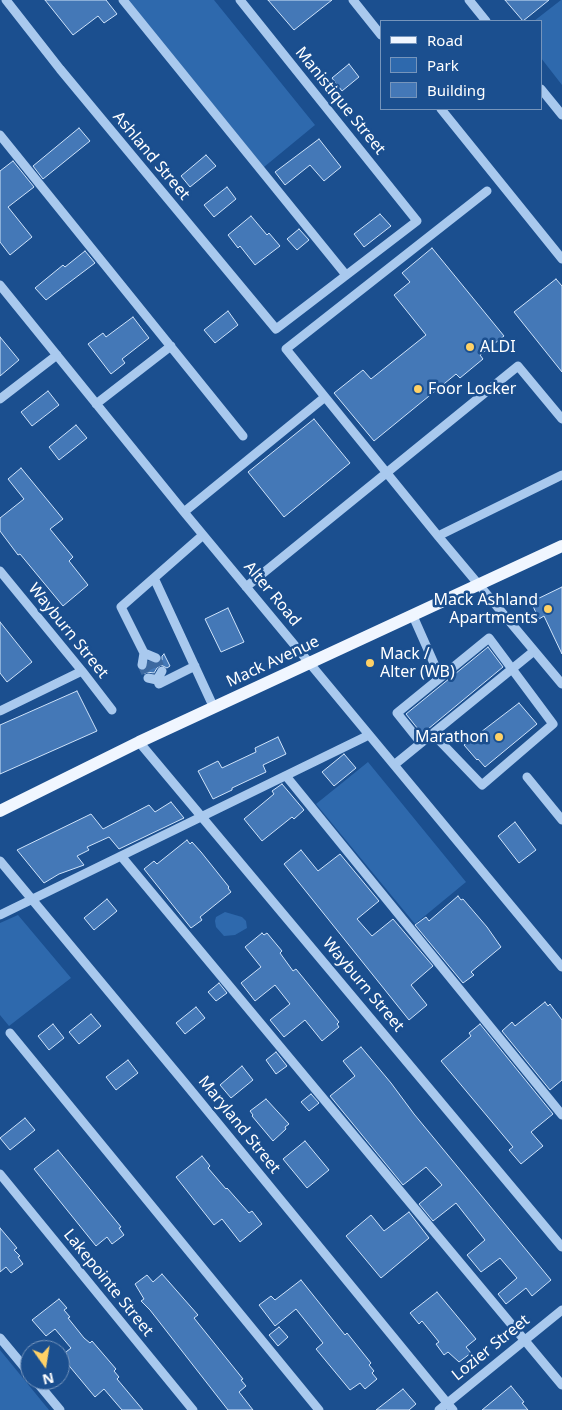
<!DOCTYPE html>
<style>
body{margin:0}
#map{position:relative;width:562px;height:1410px;overflow:hidden;background:#1b4f8f;font-family:"Noto Sans",sans-serif}
canvas{display:block}
.legend{position:absolute;left:380px;top:20px;width:162px;height:90px;box-sizing:border-box;background:#1b4f8f;border:1px solid #7695bc;margin:0;padding:6px 9px;list-style:none;font-size:15px;color:#fff}
.legend li{display:flex;align-items:center;gap:10px;height:25px}
.legend b{width:25px;border:1px solid #7695bc}
.north{position:absolute;left:20px;top:1340px;width:50px;height:50px;box-sizing:border-box;background:#1b4f8f;border:1px solid #7695bc;border-radius:50%;rotate:167deg;font-size:14px;font-weight:700;line-height:20px;text-align:center;color:#fff}
.north::after{content:'';display:block;margin:auto;width:18px;height:22px;background:#ffd166;clip-path:polygon(50% 0,100% 100%,50% 72%,0 100%)}
</style>
<div id="map">
<canvas width="562" height="1410"></canvas>
<ul class="legend">
<li><b style="height:6px;background:#f0f6ff"></b>Road</li>
<li><b style="height:14px;background:#2e69ad"></b>Park</li>
<li><b style="height:14px;background:#4478b7"></b>Building</li>
</ul>
<div class="north">N</div>
</div>
<script>
const ctx = document.querySelector('canvas').getContext('2d');
ctx.lineJoin = 'round';
function paint(path, color) {
  ctx.fillStyle = color;
  ctx.fill(path, 'evenodd');
}
function poly(rows) {
  const path = new Path2D();
  for (const r of rows) {
    path.moveTo(r[0], r[1]);
    for (let i = 2; i < r.length; i += 2) path.lineTo(r[i], r[i + 1]);
  }
  return path;
}
function strokePath(path, color, width, dash) {
  ctx.strokeStyle = color;
  ctx.lineWidth = width;
  ctx.lineCap = dash ? 'butt' : 'round';
  ctx.setLineDash(dash || []);
  ctx.stroke(path);
}
function write(font, color, halo, rows, align = 'center') {
  ctx.font = font + ' "Noto Sans",sans-serif';
  ctx.lineWidth = 5;
  ctx.setLineDash([]);
  ctx.textBaseline = 'middle';
  ctx.strokeStyle = halo;
  ctx.fillStyle = color;
  for (const [text, x, y, turn = 0] of rows) {
    ctx.save();
    ctx.translate(x, y);
    ctx.rotate((+turn || 0) * Math.PI / 180);
    ctx.textAlign = isNaN(turn) ? turn : align;
    if (halo) ctx.strokeText(text, 0, 0);
    ctx.fillText(text, 0, 0);
    ctx.restore();
  }
}
const green = poly([
 [128,0,214,0,315,125,264,167],
 [561,0,562,0,562,85,541,58,541,21,534,21],
 [368,762,466,882,415,924,316,804],
 [225,912,242,917,246,921,247,928,235,935,224,936,216,927,215,921,216,917],
 [18,915,71,978,9,1026,0,1015,0,923],
 [0,1350,49,1410,0,1410]
]);
const building = poly([
 [45,0,106,0,117,14,104,23,98,16,73,35,45,0],
 [268,0,332,0,294,30,268,0],
 [505,0,549,0,523,21,505,0],
 [349,64,359,77,342,91,332,78,349,64],
 [79,128,90,141,43,179,33,166,79,128],
 [319,139,341,167,324,181,310,165,285,185,275,172,319,139],
 [206,155,216,166,190,187,181,176,206,155],
 [13,161,34,187,8,207,32,237,10,255,0,242,0,171,13,161],
 [227,187,236,199,214,217,204,205,227,187],
 [380,214,391,226,364,247,354,234,380,214],
 [251,216,267,235,269,233,280,246,255,265,240,246,238,248,228,235,251,216],
 [299,229,309,240,297,250,287,239,299,229],
 [432,248,504,336,480,355,483,359,460,378,456,374,374,441,334,393,363,370,371,379,426,335,394,295,410,282,402,273,432,248],
 [85,251,95,263,46,300,35,288,63,265,65,267,85,251],
 [556,279,562,286,562,372,514,312,556,279],
 [228,311,238,325,215,343,204,330,228,311],
 [133,317,149,338,122,359,125,363,111,374,88,344,103,333,106,337,133,317],
 [0,337,19,360,0,376,0,337],
 [48,391,59,405,32,426,21,412,48,391],
 [314,419,350,463,284,517,248,472,314,419],
 [76,425,87,438,59,460,49,447,76,425],
 [21,468,63,519,50,529,73,557,69,561,88,585,63,606,20,554,18,555,0,531,0,518,24,499,8,479,21,468],
 [562,587,562,654,544,616,539,619,531,602,562,587],
 [228,608,244,642,221,652,205,619,228,608],
 [0,622,32,662,7,682,0,673,0,622],
 [488,647,503,667,422,734,406,714,488,647],
 [164,654,170,666,167,668,161,665,157,668,154,673,147,672,144,674,142,671,147,669,149,662,154,664,159,663,162,660,162,656,164,654],
 [77,691,97,731,0,774,0,725,77,691],
 [519,703,537,724,485,767,478,759,477,760,464,745,519,703],
 [278,737,286,754,263,765,266,772,232,788,232,790,213,799,198,771,218,761,222,768,256,752,255,748,278,737],
 [344,754,356,768,334,786,322,772,344,754],
 [282,784,304,810,294,819,292,817,262,841,244,819,274,794,272,791,282,784],
 [171,802,184,818,119,849,109,837,87,847,89,850,77,856,84,865,59,874,44,883,17,850,91,814,103,829,149,805,155,812,171,802],
 [515,822,536,850,519,863,498,836,515,822],
 [187,840,190,844,192,842,201,852,229,887,228,888,231,892,200,917,202,920,191,928,144,869,154,861,157,864,187,840],
 [301,850,318,871,340,854,379,901,357,919,372,936,393,919,433,966,411,985,427,1005,409,1020,284,864,301,850],
 [458,896,461,900,463,899,487,927,501,947,471,972,474,975,463,983,415,925,426,917,429,921,458,896],
 [107,899,117,911,94,930,84,918,107,899],
 [262,933,264,935,267,933,282,951,280,953,293,971,296,969,339,1022,337,1024,339,1027,322,1041,305,1020,284,1037,270,1020,290,1004,275,985,255,1001,241,983,261,967,245,947,262,933],
 [219,983,227,993,216,1001,208,992,219,983],
 [545,1002,548,1006,550,1004,562,1020,562,1080,550,1090,502,1031,512,1022,515,1026,545,1002],
 [196,1007,205,1018,185,1034,176,1023,196,1007],
 [91,1014,101,1026,79,1044,69,1032,91,1014],
 [53,1024,64,1038,49,1050,38,1036,53,1024],
 [480,1024,553,1114,531,1132,543,1146,521,1164,509,1150,513,1147,441,1061,471,1036,469,1033,480,1024],
 [361,1047,391,1083,414,1114,551,1280,532,1296,526,1288,506,1304,498,1294,517,1278,500,1258,481,1272,467,1255,485,1240,456,1203,433,1221,419,1204,442,1185,426,1167,403,1185,330,1096,355,1076,343,1061,361,1047],
 [276,1052,287,1066,276,1074,266,1060,276,1052],
 [128,1060,138,1073,116,1090,106,1077,128,1060],
 [242,1066,253,1080,231,1098,220,1085,242,1066],
 [311,1094,319,1103,309,1111,301,1102,311,1094],
 [266,1099,289,1124,285,1127,286,1129,273,1141,252,1116,253,1115,250,1111,266,1099],
 [25,1118,35,1130,10,1150,0,1138,25,1118],
 [305,1141,329,1170,307,1188,283,1159,305,1141],
 [58,1150,121,1227,119,1228,124,1235,112,1244,107,1237,96,1246,34,1169,58,1150],
 [202,1156,210,1166,208,1168,226,1189,227,1188,249,1213,252,1211,262,1224,240,1242,222,1219,214,1225,176,1177,202,1156],
 [409,1212,429,1238,381,1278,346,1236,371,1215,384,1231,409,1212],
 [0,1228,17,1248,14,1250,20,1256,18,1257,23,1264,11,1273,6,1267,0,1272,0,1228],
 [162,1274,198,1315,194,1318,243,1379,241,1380,246,1386,239,1392,253,1410,228,1410,150,1310,141,1301,144,1299,135,1284,147,1275,153,1282,162,1274],
 [301,1280,345,1335,347,1333,371,1363,369,1365,374,1371,372,1373,377,1379,365,1389,360,1383,350,1390,316,1349,323,1343,296,1309,275,1326,259,1305,271,1296,275,1300,301,1280],
 [437,1292,476,1339,466,1347,471,1353,459,1362,448,1352,444,1355,436,1344,439,1342,422,1321,419,1324,410,1313,437,1292],
 [59,1299,67,1308,64,1310,70,1317,68,1318,84,1338,90,1343,92,1341,116,1369,114,1371,119,1377,117,1379,143,1410,122,1410,104,1389,95,1397,61,1356,71,1348,55,1329,46,1336,32,1320,59,1299],
 [279,1327,288,1337,278,1346,269,1335,279,1327],
 [511,1386,524,1402,522,1403,528,1410,482,1410,511,1386],
 [403,1389,416,1404,409,1410,376,1410,403,1389]
]);
const minorTunnel = poly([
 [156,658,162,671],
 [148,661,155,676],
 [142,665,148,678]
]);
const minor = poly([
 [6,0,60,69,276,329,417,221,240,0],
 [123,0,346,275],
 [353,0,381,35],
 [469,0,486,21],
 [541,89,562,115],
 [441,109,562,259],
 [0,135,243,436],
 [487,191,286,349,438,536,562,684],
 [0,285,184,512,562,967],
 [0,399,57,355],
 [96,404,171,346],
 [184,512,325,397],
 [203,535,154,578,214,708],
 [438,536,562,475],
 [0,571,82,671,112,710],
 [154,578,121,607,144,653,156,658],
 [246,587,518,366,562,419],
 [413,616,440,677],
 [142,665,144,653],
 [148,678,157,680,159,684,195,666],
 [157,680,162,671],
 [0,711,82,671],
 [139,742,562,1247],
 [421,743,397,713,489,638,553,724,482,785,433,734],
 [394,765,534,651],
 [286,776,562,1115],
 [527,777,562,820],
 [121,856,562,1385],
 [0,861,184,1082,453,1410],
 [0,915,369,735],
 [10,1033,319,1410],
 [0,1174,193,1410],
 [0,1338,30,1374],
 [35,1380,60,1410],
 [439,1410,562,1310]
]);
const major = poly([
 [0,811,139,742,562,546]
]);
const markers = [
 [470,347,5,"#ffd166"],
 [418,389,5,"#ffd166"],
 [548,609,5,"#ffd166"],
 [370,663,5,"#ffd166"],
 [499,737,5,"#ffd166"]
];
const streetNames = [
 ["Manistique Street",340,101,51],
 ["Ashland Street",151,156,50],
 ["Alter Road",272,594,50],
 ["Wayburn Street",68,631,51],
 ["Mack Avenue",273,662,-25],
 ["Wayburn Street",363,985,50],
 ["Maryland Street",239,1125,51],
 ["Lakepointe Street",108,1283,51],
 ["Lozier Street",491,1348,-39]
];
const poiNames = [
 ["ALDI",480,347],
 ["Foor Locker",428,389],
 ["Mack Ashland",538,600,"right"],
 ["Apartments",538,618,"right"],
 ["Mack /",380,654],
 ["Alter (WB)",380,672],
 ["Marathon",489,737,"right"]
];
paint(green, '#2e69ad');
paint(building, '#4478b7');
strokePath(building, '#cfe3fa', 1);
strokePath(minorTunnel, '#3d69a0', 9, [9, 4.5]);
strokePath(minor, '#a9c9ee', 9);
strokePath(major, '#f0f6ff', 12);
for (const [x, y, r, color] of markers) {
  const dot = new Path2D();
  dot.arc(x, y, r, 0, 2 * Math.PI);
  ctx.fillStyle = color;
  ctx.fill(dot);
  strokePath(dot, '#1b4f8f', 2);
}
write('16px', '#fff', '#1b4f8f', streetNames);
write('16px', '#fff', '#1b4f8f', poiNames, 'left');
</script>
